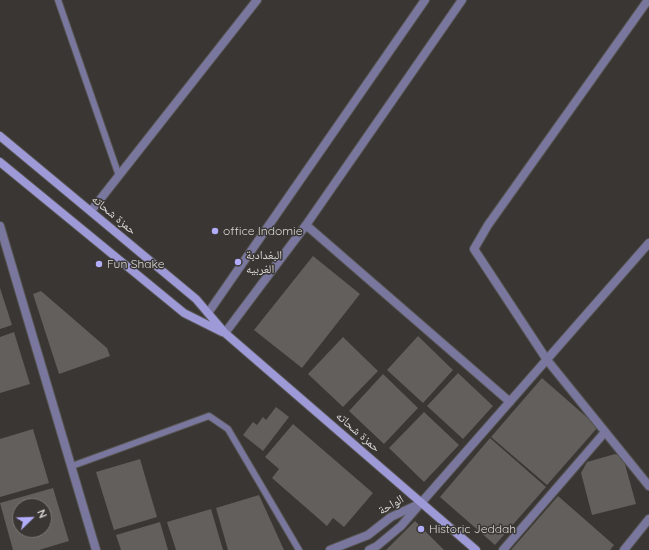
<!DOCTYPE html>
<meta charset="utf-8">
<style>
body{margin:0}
#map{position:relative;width:649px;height:550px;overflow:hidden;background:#393633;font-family:Quicksand,sans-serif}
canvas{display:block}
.north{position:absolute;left:12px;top:498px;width:40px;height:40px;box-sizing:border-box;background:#393633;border:1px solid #7a7875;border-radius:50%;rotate:67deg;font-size:11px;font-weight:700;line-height:16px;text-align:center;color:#dbdad8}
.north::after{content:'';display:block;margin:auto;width:14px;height:18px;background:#b2adf9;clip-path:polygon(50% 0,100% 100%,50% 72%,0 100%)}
</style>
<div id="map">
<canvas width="649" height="550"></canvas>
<div class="north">N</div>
</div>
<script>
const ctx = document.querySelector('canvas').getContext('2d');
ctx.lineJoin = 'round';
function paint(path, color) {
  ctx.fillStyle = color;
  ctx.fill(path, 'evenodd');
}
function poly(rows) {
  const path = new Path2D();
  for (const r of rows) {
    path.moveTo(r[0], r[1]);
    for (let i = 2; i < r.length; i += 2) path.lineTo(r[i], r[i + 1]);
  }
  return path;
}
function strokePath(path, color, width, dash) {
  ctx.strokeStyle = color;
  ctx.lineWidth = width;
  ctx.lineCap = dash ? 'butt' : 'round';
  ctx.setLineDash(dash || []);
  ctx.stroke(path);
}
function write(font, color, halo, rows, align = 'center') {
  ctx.font = font + ' Quicksand,"Noto Naskh Arabic",sans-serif';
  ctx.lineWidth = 3;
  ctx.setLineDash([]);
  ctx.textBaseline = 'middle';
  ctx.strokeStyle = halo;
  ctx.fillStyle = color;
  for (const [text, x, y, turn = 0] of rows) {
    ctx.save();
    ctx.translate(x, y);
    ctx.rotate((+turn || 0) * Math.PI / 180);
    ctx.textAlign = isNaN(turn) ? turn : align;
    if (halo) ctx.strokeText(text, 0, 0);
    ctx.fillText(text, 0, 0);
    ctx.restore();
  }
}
const building = poly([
 [313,256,360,294,302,368,254,330],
 [0,288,12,325,0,329],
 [41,291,107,348,110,356,59,374,33,294],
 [14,332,30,384,0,393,0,337],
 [418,336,453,370,423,403,387,370],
 [343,337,378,371,343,407,308,374],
 [458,373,493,406,463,439,427,406],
 [383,374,418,408,384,444,349,411],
 [542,378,598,427,547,485,491,437],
 [276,407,289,417,263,451,243,435,253,422,257,425,263,417,266,420],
 [424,412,459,445,424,482,389,448],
 [293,424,373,493,344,527,333,518,327,526,272,478,279,469,265,457],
 [33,429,49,483,0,497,0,439],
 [490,438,546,487,495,545,440,497],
 [615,454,623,457,636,504,592,515,581,473,587,462],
 [140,459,157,517,114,530,96,472],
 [53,488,69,541,39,550,13,550,0,503],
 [20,506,44,506,44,530,20,530],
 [259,495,284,550,228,550,216,508],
 [558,496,614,545,610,550,511,550],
 [211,509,223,550,176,550,167,522],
 [415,521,444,550,386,550],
 [160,522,168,550,121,550,116,535]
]);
const lane = poly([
 [58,0,119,176],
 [72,466,209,416,228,429,299,550]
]);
const street = poly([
 [648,0,488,225,474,249,547,360,649,486],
 [91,211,257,0],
 [306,225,510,402],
 [0,226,96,550],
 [208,313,425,0],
 [225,333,306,225,462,0],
 [421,503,649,243],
 [330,550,368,535,391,517,421,503,401,526,377,546,369,550],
 [503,550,605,432],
 [624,550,649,519]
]);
const secondary = poly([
 [0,136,196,299,225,333,476,550],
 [0,162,184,313,222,332]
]);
const markers = [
 [215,231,4,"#b2adf9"],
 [238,262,4,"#b2adf9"],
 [99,264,4,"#b2adf9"],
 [421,529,4,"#b2adf9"]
];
const streetNames = [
 ["حمزة شحاته",114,215,40],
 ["حمزة شحاته",358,432,41],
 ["الواحة",391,505,-30]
];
const poiNames = [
 ["office Indomie",223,231],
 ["البغدادبة",246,255],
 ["الغربيه",246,269],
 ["Fun Shake",107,264],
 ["Historic Jeddah",429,529]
];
paint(building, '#625f5c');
strokePath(lane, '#565451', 8);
strokePath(street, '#565451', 10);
strokePath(secondary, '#565451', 10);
strokePath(lane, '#79779e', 6);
strokePath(street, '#79779e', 8);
strokePath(secondary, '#9e9ad8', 8);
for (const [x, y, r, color] of markers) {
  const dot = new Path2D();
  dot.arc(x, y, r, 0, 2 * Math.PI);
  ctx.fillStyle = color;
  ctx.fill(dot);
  strokePath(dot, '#393633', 1.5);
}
write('12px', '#dbdad8', '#393633', streetNames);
write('12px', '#dbdad8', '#393633', poiNames, 'left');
</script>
